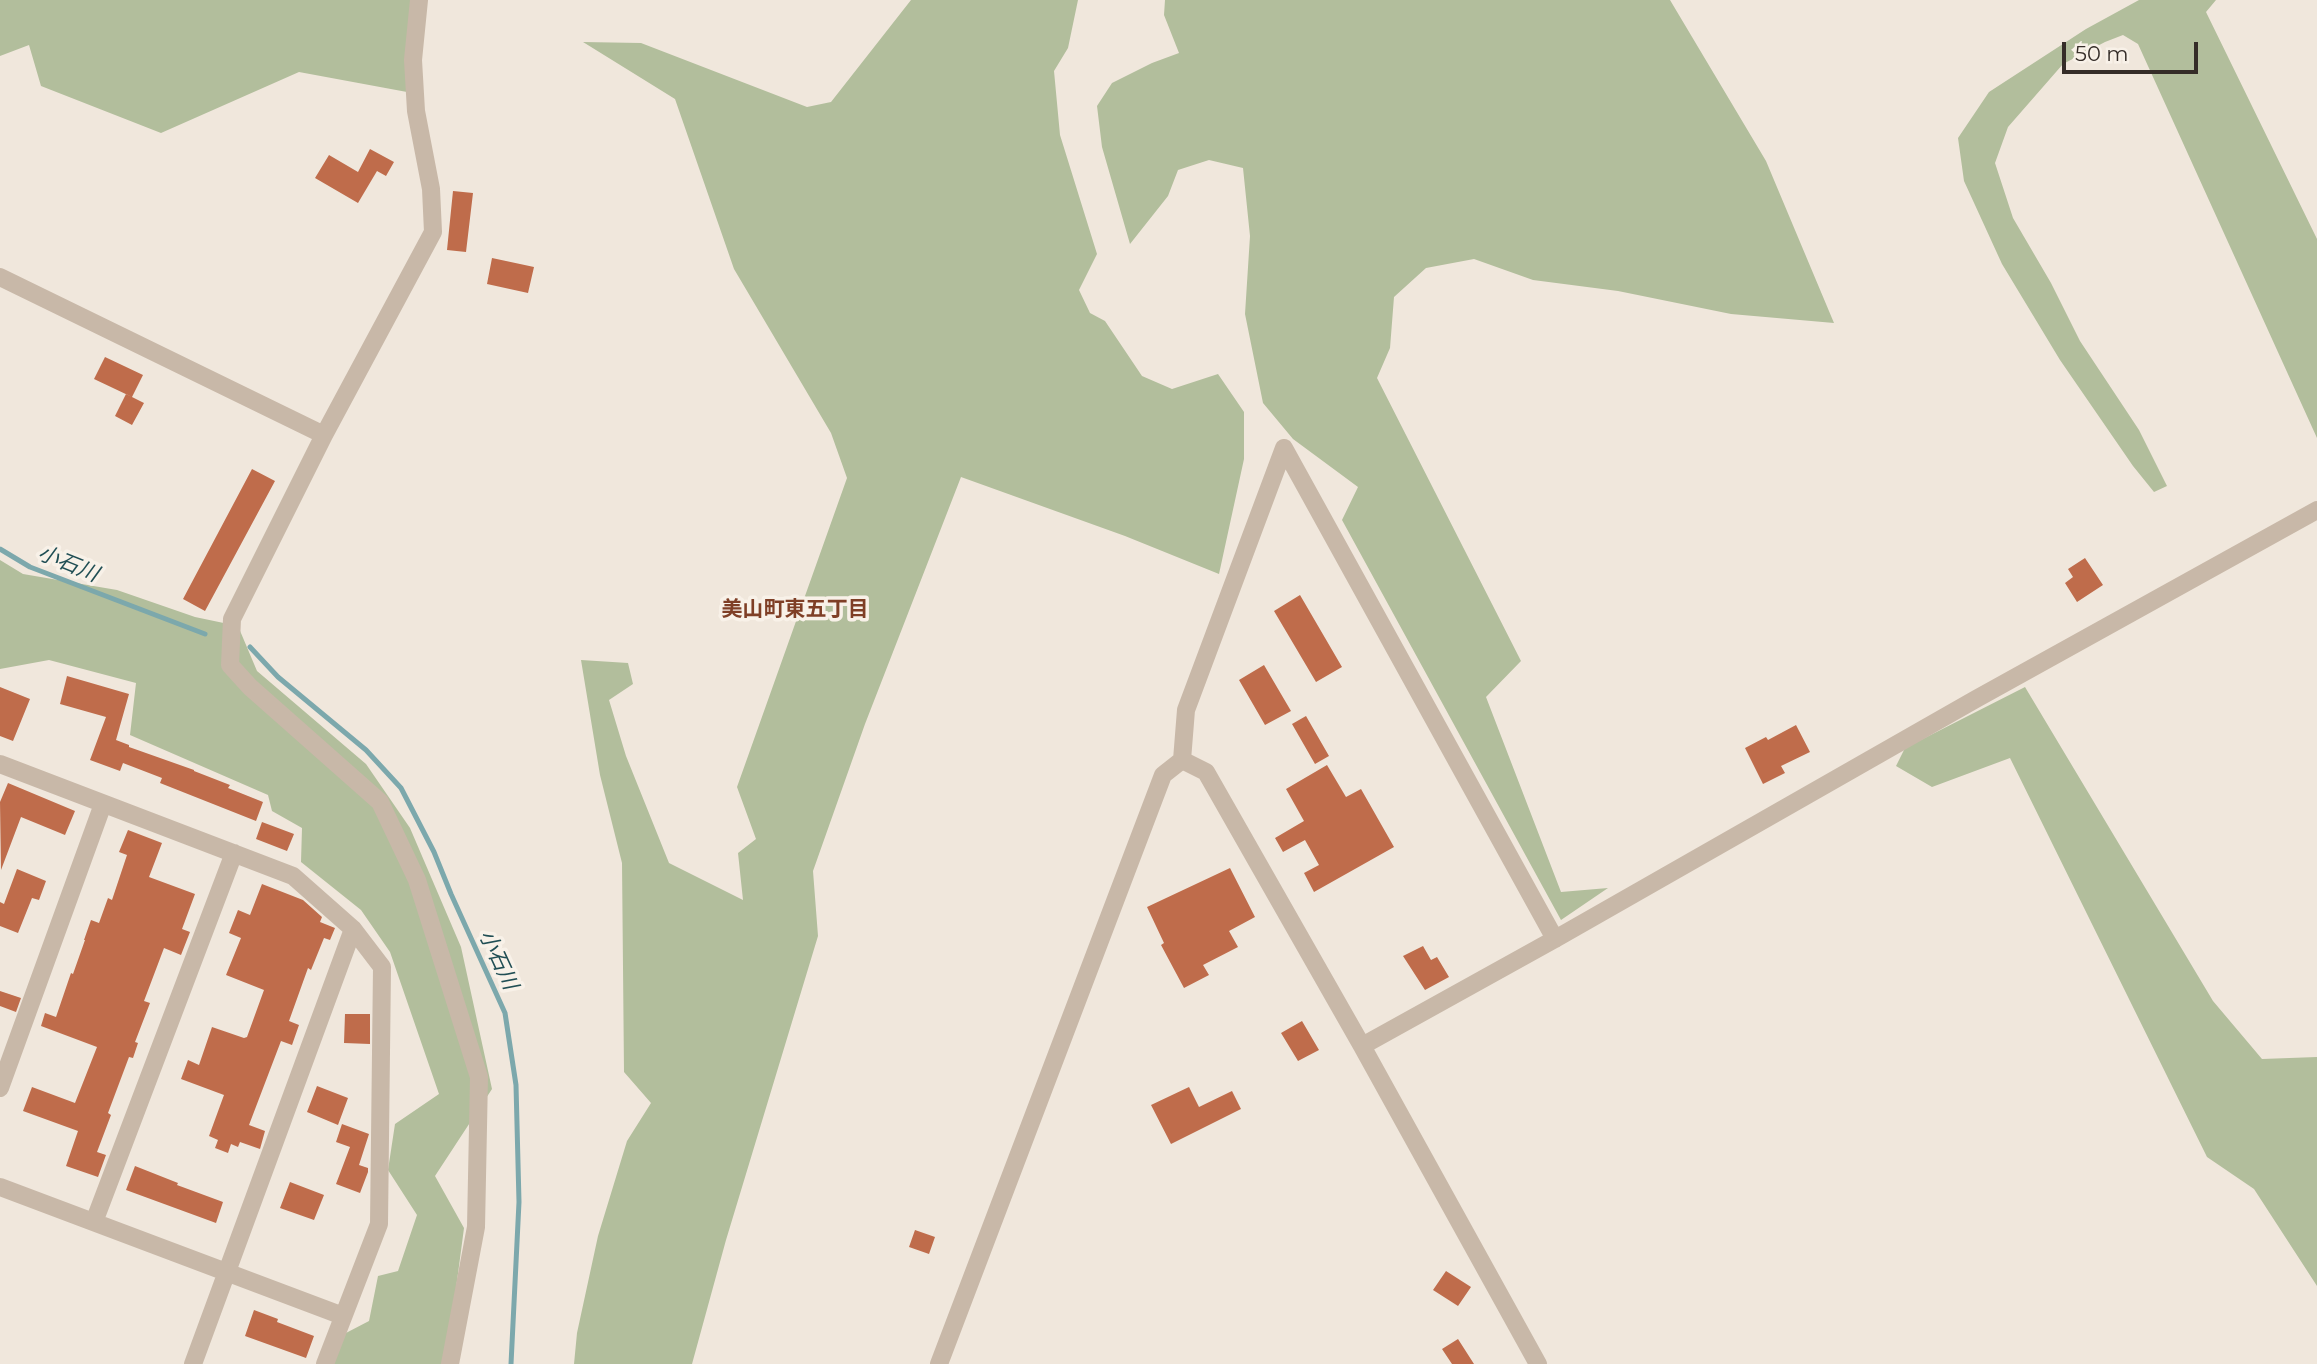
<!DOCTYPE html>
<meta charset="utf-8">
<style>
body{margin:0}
#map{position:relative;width:2317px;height:1364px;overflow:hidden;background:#f0e7dc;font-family:Montserrat,sans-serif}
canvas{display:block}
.scale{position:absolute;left:2062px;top:42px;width:136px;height:32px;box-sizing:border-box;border:4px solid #352d28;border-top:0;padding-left:9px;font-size:21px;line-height:24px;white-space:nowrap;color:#352d28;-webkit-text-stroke:5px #f8f1e8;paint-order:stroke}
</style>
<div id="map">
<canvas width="2317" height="1364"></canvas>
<div class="scale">50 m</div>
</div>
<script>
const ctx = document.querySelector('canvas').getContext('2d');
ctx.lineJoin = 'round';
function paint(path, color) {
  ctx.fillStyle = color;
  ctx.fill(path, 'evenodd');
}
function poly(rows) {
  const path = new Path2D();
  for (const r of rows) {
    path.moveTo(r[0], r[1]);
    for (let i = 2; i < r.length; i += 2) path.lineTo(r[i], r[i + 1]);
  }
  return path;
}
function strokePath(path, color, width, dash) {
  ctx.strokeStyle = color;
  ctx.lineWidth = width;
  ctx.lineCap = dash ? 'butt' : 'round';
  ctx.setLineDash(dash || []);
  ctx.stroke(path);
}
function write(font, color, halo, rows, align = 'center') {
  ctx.font = font + ' Montserrat,"Noto Sans JP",sans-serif';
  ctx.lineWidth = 7;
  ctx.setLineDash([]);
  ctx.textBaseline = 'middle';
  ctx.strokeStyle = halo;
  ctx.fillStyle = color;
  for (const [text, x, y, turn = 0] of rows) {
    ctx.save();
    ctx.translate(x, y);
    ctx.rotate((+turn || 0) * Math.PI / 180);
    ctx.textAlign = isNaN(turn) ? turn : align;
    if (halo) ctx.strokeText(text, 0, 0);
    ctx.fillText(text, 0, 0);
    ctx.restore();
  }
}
const green = poly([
 [0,0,411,0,407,92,299,72,161,133,41,86,29,45,0,56],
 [911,0,1078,0,1068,48,1054,71,1060,135,1097,254,1079,290,1090,313,1105,321,1142,376,1172,389,1218,374,1244,412,1244,459,1219,574,1125,536,961,477,865,724,813,871,818,936,726,1240,692,1364,574,1364,577,1333,598,1236,627,1141,651,1103,624,1072,622,863,600,775,581,660,628,663,633,684,609,700,626,756,669,863,743,900,738,853,756,839,737,787,847,478,831,433,734,269,675,99,583,42,641,43,807,107,831,102],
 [1165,0,1670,0,1766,161,1834,323,1731,314,1618,291,1533,280,1474,259,1426,268,1394,297,1390,348,1377,378,1521,661,1486,697,1561,892,1608,888,1561,920,1342,520,1358,487,1293,439,1263,403,1245,314,1250,236,1243,168,1209,160,1178,170,1168,196,1130,244,1102,147,1097,106,1112,83,1152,63,1179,53,1164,15],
 [2139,0,2216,0,2206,12,2317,239,2317,438,2138,44,2123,35,2105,42,2063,64,2008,127,1995,163,2013,218,2051,283,2080,341,2139,430,2167,486,2154,492,2133,466,2060,360,2002,264,1964,181,1958,138,1989,92,2086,29],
 [0,560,23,574,117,590,195,617,238,626,257,671,366,764,410,828,461,947,492,1089,435,1176,464,1228,452,1319,442,1364,332,1364,344,1334,369,1321,378,1276,398,1271,417,1215,388,1170,395,1124,439,1094,390,952,361,910,301,862,302,828,272,811,268,795,130,735,136,683,49,660,0,669],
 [2025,687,2213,1001,2262,1059,2317,1057,2317,1286,2254,1189,2207,1157,2010,758,1932,787,1896,766,1905,748]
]);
const stream = poly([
 [0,549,30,567,205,634],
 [250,647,278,677,366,750,401,788,434,852,451,894,505,1013,516,1085,519,1202,511,1364]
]);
const building = poly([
 [370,149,394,162,386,176,377,171,358,203,315,178,329,155,358,172],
 [453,191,473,193,466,252,447,250],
 [492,258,534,267,528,293,487,284],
 [105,357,143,375,132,397,94,379],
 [126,394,144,403,132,425,115,416],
 [252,469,275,481,205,611,183,599],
 [2085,558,2103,585,2077,602,2065,583,2073,577,2068,569],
 [1300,595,1342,667,1316,682,1274,611],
 [1264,665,1291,711,1265,725,1239,680],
 [67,676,129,694,116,740,129,745,129,747,194,770,194,771,230,785,228,788,263,802,256,821,160,783,162,778,123,763,120,771,90,760,106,717,60,704],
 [0,687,30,699,13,741,0,736],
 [1306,716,1329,756,1315,764,1292,724],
 [1796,725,1810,752,1781,766,1785,773,1763,784,1745,748,1766,737,1768,740],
 [1327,765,1346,797,1361,789,1394,847,1314,892,1304,873,1319,865,1305,840,1283,852,1275,838,1304,821,1286,789],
 [8,783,75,811,65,835,21,817,1,870,0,802],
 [262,822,294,834,287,851,256,839],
 [128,830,162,843,149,877,195,894,182,929,190,932,181,955,164,948,144,1001,150,1003,135,1042,138,1043,133,1058,129,1057,108,1113,111,1115,97,1152,106,1155,98,1177,66,1166,78,1131,23,1111,32,1087,75,1103,97,1047,41,1026,45,1013,56,1017,71,973,73,974,85,940,84,940,91,920,99,923,108,898,112,900,127,855,119,852],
 [1230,868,1255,917,1229,931,1238,947,1203,965,1209,975,1184,988,1161,945,1164,943,1147,907],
 [17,869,46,881,39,900,32,898,18,933,0,926,0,902,4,904],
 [262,884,303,900,322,917,320,922,335,928,330,940,324,938,311,970,308,968,289,1021,299,1025,292,1045,281,1041,249,1125,265,1131,260,1149,240,1142,238,1147,231,1144,228,1153,215,1148,218,1140,209,1136,224,1095,181,1079,188,1060,199,1065,212,1027,244,1038,247,1037,264,990,226,975,241,938,229,933,238,910,250,915],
 [1423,946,1431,960,1437,957,1449,977,1425,990,1403,956],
 [0,991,21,998,16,1012,0,1006],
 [345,1014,370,1014,370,1044,344,1043],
 [1302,1021,1319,1050,1298,1061,1281,1033],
 [317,1086,348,1098,338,1125,307,1112],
 [1189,1087,1199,1107,1232,1091,1241,1109,1171,1144,1151,1105],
 [342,1124,369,1134,359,1165,368,1168,368,1172,360,1193,336,1184,350,1147,336,1142],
 [135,1166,178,1183,177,1185,223,1202,216,1223,126,1190],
 [290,1182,324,1195,314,1220,280,1208],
 [915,1230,935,1237,929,1254,909,1247],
 [1446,1271,1471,1287,1458,1306,1433,1290],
 [254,1310,278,1319,277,1322,314,1336,306,1358,245,1336],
 [1458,1339,1474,1364,1452,1364,1442,1349]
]);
const minor = poly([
 [419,0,413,60,416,111,431,189,433,232,324,435,232,619,230,665,250,687,380,802,417,880,479,1077,476,1227,450,1364],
 [0,277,324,435],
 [1284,448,1555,939],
 [1182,760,1206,772,1362,1046,1538,1364],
 [0,764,293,876,353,929,382,967,379,1224,325,1364],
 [1362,1046,1555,939,1976,699,2317,510],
 [0,1088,103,804],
 [0,1187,343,1316],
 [94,1222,234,853],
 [193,1364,353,929],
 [939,1364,1163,775,1182,760,1186,710,1284,448]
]);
const waterNames = [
 ["小石川",68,564,22],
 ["小石川",498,960,65]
];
const neighbourhoodNames = [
 ["美山町東五丁目",795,610]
];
paint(green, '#b2be9c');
strokePath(stream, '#7ca8ac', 5);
paint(building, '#bf6c4b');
strokePath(minor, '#c8b8a8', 18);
write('italic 21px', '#204e54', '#f8f1e8', waterNames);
write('bold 21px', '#7f3f26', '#f8f1e8', neighbourhoodNames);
</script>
